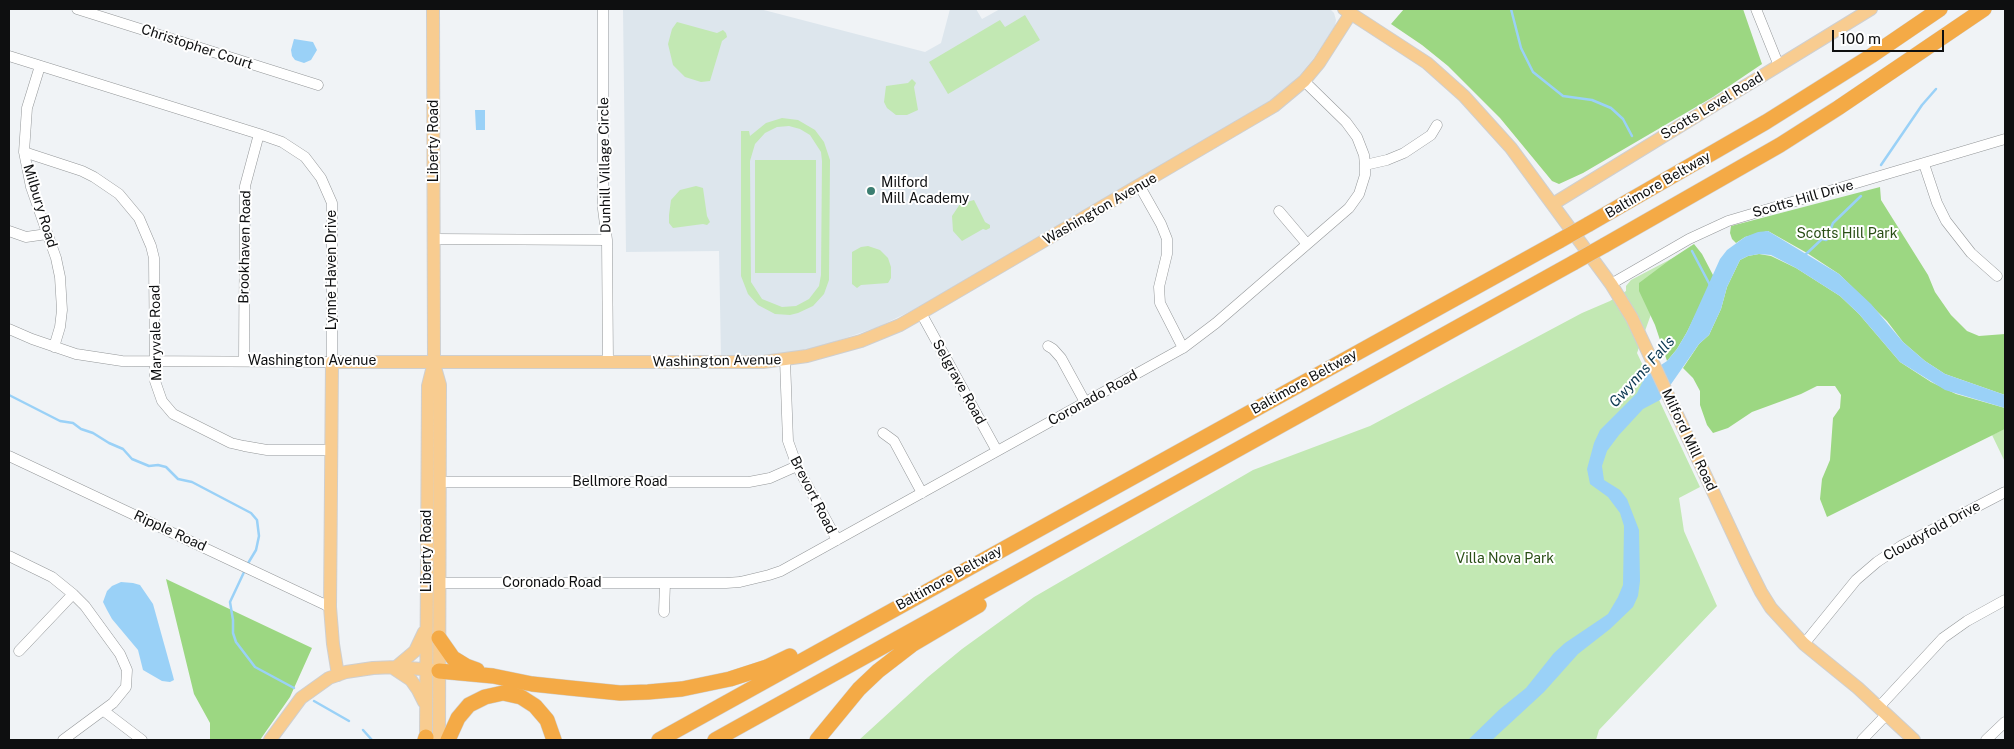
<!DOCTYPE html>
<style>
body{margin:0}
#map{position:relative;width:2014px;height:749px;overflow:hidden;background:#f0f3f6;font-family:"Public Sans",sans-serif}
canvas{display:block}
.frame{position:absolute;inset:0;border:10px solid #0e0f10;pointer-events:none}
.scale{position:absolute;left:1832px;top:30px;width:112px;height:22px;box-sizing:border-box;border:2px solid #0e0f10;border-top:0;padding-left:6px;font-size:15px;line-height:18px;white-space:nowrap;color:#0e0f10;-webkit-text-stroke:4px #fff;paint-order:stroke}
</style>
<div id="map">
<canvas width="2014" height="749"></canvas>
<div class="frame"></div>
<div class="scale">100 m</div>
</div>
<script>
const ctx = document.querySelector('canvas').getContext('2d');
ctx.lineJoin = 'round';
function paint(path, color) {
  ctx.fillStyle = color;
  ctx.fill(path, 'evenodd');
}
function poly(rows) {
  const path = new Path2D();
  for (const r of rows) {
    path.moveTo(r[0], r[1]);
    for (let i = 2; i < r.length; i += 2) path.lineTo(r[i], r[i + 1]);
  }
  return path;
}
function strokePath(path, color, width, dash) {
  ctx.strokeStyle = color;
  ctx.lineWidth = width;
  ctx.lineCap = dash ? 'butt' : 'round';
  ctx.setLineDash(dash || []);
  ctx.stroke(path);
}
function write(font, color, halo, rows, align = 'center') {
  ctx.font = font + ' "Public Sans",sans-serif';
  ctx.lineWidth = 4;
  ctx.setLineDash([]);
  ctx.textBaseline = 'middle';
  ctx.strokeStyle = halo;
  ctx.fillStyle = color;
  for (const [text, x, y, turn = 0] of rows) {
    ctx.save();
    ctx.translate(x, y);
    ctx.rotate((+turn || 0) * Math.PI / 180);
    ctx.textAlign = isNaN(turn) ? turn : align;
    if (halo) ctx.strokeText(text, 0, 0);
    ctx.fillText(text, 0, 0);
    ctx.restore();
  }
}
const built = poly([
 [623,9,760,9,925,52,941,43,950,9,976,9,982,19,1000,9,1330,9,1334,13,1336,20,1335,26,1313,59,1299,76,1270,101,917,308,878,327,822,346,785,354,721,357,719,251,626,252]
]);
const green = poly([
 [1025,15,1040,40,948,94,929,62,1000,20,1005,27],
 [677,22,717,33,723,30,726,33,727,37,722,41,710,81,701,82,685,77,673,65,668,44,672,29],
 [912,79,916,83,914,87,918,110,907,115,896,115,887,108,884,102,886,86,908,83],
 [782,118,798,120,815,130,824,142,830,160,829,280,824,294,813,306,798,313,790,315,775,314,758,305,748,294,741,276,741,131,749,131,750,136,766,123],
 [789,126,800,129,810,135,821,152,822,161,821,275,819,286,809,299,796,306,782,307,762,299,751,282,750,161,755,144,765,133,777,127],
 [755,160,816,160,816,273,755,273],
 [696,186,703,188,707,216,710,222,707,225,703,224,673,228,669,223,669,215,671,200,680,190],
 [974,200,985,222,990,225,990,228,986,230,983,229,962,241,953,231,952,216,960,204],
 [868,246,880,250,888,258,891,267,891,278,888,283,861,285,857,288,852,284,852,252,861,247],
 [1671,259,1637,353,1700,487,1679,498,1684,531,1717,606,1599,730,1596,740,859,740,928,677,962,649,1034,597,1253,470,1370,426,1582,313,1610,301,1626,291,1626,286,1631,280],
 [2005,429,2005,462,1992,435]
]);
const forest = poly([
 [1404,9,1743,9,1762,64,1713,97,1583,173,1559,184,1552,181,1500,118,1448,66,1422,45,1391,24],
 [1880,187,1881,200,1928,275,1935,292,1951,315,1967,331,1979,336,2005,334,2005,395,1945,374,1925,361,1903,342,1887,321,1839,274,1807,253,1768,231,1745,237,1736,243,1732,239,1730,233,1731,226],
 [1694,244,1702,254,1714,277,1687,332,1677,349,1667,361,1655,325,1639,291,1639,283,1671,259],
 [1759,254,1771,256,1796,268,1840,296,1859,314,1900,362,1931,382,1956,394,2005,408,2005,429,1827,517,1820,499,1822,479,1830,460,1833,418,1840,408,1841,395,1835,386,1817,386,1801,394,1752,412,1728,428,1713,433,1707,425,1700,405,1700,391,1693,378,1683,368,1699,344,1709,335,1721,309,1727,287,1740,260,1748,256],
 [166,579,312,648,290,697,260,740,210,740,210,723,194,694]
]);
const water = poly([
 [294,39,313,42,317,50,311,60,304,63,295,60,292,56,291,50],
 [475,110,485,110,485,130,476,130],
 [1768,231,1839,274,1871,304,1903,342,1925,361,1945,374,2005,395,2005,408,1945,390,1900,362,1859,314,1840,296,1796,268,1771,255,1759,254,1748,256,1740,260,1727,287,1721,309,1709,335,1699,344,1660,400,1643,409,1619,435,1607,451,1602,466,1604,480,1620,490,1627,499,1639,530,1640,581,1638,596,1633,607,1610,629,1578,654,1544,692,1492,740,1468,740,1500,709,1526,688,1554,653,1565,643,1608,614,1618,597,1623,585,1624,526,1620,513,1608,497,1590,484,1587,469,1594,443,1600,430,1637,393,1646,375,1667,361,1677,349,1687,332,1720,259,1727,250,1745,237,1758,232],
 [121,582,133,583,140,585,153,604,173,676,174,680,170,682,162,681,143,670,138,650,112,619,107,610,103,602,107,591,112,586]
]);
const stream = poly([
 [1511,9,1521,48,1533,72,1563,96,1592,100,1611,108,1623,119,1632,136],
 [1881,165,1922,105,1936,89],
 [1692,251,1711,287],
 [1805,255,1822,239,1826,240,1831,237,1831,228,1833,223,1861,196],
 [9,395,60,421,73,423,81,429,93,433,109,443,123,449,132,459,149,466,158,465,166,467,178,479,192,482,251,513,257,520,259,536,256,550,247,565],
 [245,570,230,602,233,620,233,633,236,642,255,667,294,688],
 [314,701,349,721],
 [363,730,372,740]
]);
const minor = poly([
 [77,9,318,85],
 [603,9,603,209,607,240,608,362],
 [1756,9,1779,66],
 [9,56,259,134,282,142,305,157,321,178,332,203,332,362,122,361,76,354,32,339,9,329],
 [40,66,27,108,24,152,31,187,56,258,60,277,62,310,60,327,54,347],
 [24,152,82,171,94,177,119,194,139,218,151,246,154,258,155,381,162,401,173,414,231,443,244,446,267,450,332,450],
 [1924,164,1937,203,1946,221,1971,253,1997,276],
 [1365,165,1387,160,1404,153,1431,135,1437,125],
 [1139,185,1161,224,1167,239,1167,254,1159,287,1160,303,1183,348],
 [1279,211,1307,244],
 [9,231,26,237,47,234],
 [435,239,607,240],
 [1611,284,1689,239,1728,221,2005,139],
 [921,313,997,451],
 [1048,346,1053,349,1061,358,1085,402],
 [785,360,788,441,797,466,837,540],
 [244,361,245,186,259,134],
 [883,433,894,441,922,493],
 [9,456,330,607],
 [440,482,749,482,770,478,797,466],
 [9,556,52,577,73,594,85,606,120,654,127,670,126,687,113,703,63,740],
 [439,583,726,583,740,582,769,575,781,571,1183,348,1216,323,1349,208,1359,194,1365,175,1365,165,1364,155,1357,137,1346,122,1304,81],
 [664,612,665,583],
 [1804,644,1856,580,1877,562,1901,546,2005,492],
 [19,651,73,594],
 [1879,707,1943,638,1967,621,2005,600],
 [104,711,142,740],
 [1862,740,1887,714],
 [1986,740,2005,722]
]);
const major = poly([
 [1344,9,1427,63,1464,96,1511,148,1611,284,1632,318,1745,560,1761,592,1771,608,1804,644,1858,688,1914,740],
 [1553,204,1871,9],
 [434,364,440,385,439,740],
 [396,667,415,651,424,632],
 [393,668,411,680,418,690,424,702],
 [338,675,333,644,330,607,332,362,763,362,807,356,861,341,900,325,921,313,1274,106,1304,81,1319,63,1351,13],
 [270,740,301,698,329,678,346,672,373,668,396,667,434,670],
 [426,740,428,386,434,362,433,9]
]);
const highway = poly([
 [1589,224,1766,122,1871,56,1940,9],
 [1605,245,1780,145,1838,108,1984,9],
 [439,638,453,658,466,666,477,670],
 [439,671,493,676,532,684,570,688,620,693,648,692,682,689,730,679,767,667,790,656],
 [425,740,426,737],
 [448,740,458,718,469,705,485,697,503,693,521,697,535,706,547,720,554,740],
 [659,740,1559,241],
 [715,740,1573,263],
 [817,740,859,689,878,671,913,644,979,605]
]);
const highwayBridge = poly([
 [1559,241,1589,224],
 [1573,263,1605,245]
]);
const markers = [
 [871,191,5,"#3b7e71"]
];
const streetNames = [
 ["Christopher Court",197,47,18],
 ["Scotts Level Road",1712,106,-31],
 ["Liberty Road",434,141,-90],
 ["Dunhill Village Circle",605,165,-91],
 ["Baltimore Beltway",1658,185,-30],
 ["Scotts Hill Drive",1803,199,-16],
 ["Milbury Road",40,206,73],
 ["Washington Avenue",1100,209,-30],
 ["Brookhaven Road",245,247,-89],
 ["Lynne Haven Drive",332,270,-90],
 ["Maryvale Road",156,333,-91],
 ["Washington Avenue",312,361],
 ["Washington Avenue",717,361,-1],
 ["Selgrave Road",959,382,61],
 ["Baltimore Beltway",1304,382,-29],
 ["Coronado Road",1093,398,-29],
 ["Milford Mill Road",1689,440,65],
 ["Bellmore Road",620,482],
 ["Brevort Road",813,495,63],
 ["Ripple Road",170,531,25],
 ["Cloudyfold Drive",1932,531,-29],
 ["Liberty Road",427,551,-90],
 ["Baltimore Beltway",949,578,-29],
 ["Coronado Road",552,583]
];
const poiNames = [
 ["Milford",881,183],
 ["Mill Academy",881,199]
];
const parkNames = [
 ["Scotts Hill Park",1847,234],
 ["Villa Nova Park",1505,559]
];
const waterNames = [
 ["Gwynns Falls",1642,372,-48]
];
paint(built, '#dde6ed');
paint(green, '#c2e8b3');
paint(forest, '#9cd782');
paint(water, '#9ad1f7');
strokePath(stream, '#9ad1f7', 2.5);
strokePath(minor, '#949799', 11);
strokePath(major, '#cfcfcf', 14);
strokePath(highway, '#cfcfcf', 16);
strokePath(minor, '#fff', 10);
strokePath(major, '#f8cc90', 12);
strokePath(highway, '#f4aa46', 15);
strokePath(highwayBridge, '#cfcfcf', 16, []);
strokePath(highwayBridge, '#f4aa46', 15);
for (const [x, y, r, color] of markers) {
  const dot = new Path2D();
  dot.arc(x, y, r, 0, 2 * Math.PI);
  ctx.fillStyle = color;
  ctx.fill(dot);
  strokePath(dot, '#fff', 2);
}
write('14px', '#0e0f10', '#fff', streetNames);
write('14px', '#0e0f10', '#fff', poiNames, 'left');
write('14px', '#294e15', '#fff', parkNames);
write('italic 15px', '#0b3851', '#fff', waterNames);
</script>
